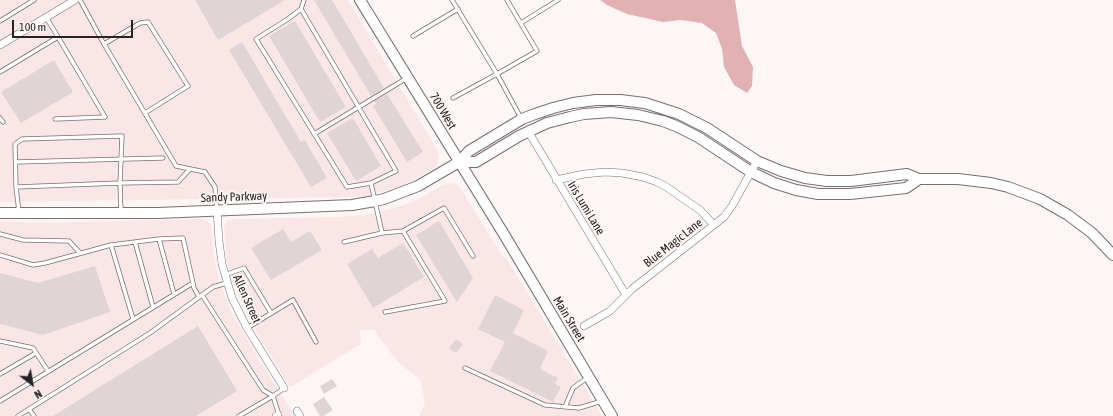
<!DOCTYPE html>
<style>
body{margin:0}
#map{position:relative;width:1113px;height:416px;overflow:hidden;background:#fef5f5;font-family:"Asap Condensed",sans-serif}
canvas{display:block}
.north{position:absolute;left:12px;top:364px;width:40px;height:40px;-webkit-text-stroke:3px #fef5f5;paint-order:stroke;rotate:149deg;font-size:11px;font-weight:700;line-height:16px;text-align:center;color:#272324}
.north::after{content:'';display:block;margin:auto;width:14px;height:18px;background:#272324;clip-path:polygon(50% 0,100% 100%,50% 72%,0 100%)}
.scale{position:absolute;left:12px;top:20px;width:121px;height:18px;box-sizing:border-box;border:2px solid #272324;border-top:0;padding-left:5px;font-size:12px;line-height:14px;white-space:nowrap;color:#272324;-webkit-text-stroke:3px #fef5f5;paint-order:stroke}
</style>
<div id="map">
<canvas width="1113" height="416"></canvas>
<div class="north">N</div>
<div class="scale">100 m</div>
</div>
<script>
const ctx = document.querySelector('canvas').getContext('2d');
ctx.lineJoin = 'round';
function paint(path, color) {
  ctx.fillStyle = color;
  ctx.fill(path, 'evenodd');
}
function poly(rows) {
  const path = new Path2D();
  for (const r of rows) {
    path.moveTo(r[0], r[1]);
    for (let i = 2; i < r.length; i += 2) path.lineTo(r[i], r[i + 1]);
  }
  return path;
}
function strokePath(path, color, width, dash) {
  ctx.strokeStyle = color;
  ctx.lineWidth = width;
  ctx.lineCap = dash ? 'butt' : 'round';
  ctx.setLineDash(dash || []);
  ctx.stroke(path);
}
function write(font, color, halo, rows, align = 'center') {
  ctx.font = font + ' "Asap Condensed",sans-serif';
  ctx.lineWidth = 4;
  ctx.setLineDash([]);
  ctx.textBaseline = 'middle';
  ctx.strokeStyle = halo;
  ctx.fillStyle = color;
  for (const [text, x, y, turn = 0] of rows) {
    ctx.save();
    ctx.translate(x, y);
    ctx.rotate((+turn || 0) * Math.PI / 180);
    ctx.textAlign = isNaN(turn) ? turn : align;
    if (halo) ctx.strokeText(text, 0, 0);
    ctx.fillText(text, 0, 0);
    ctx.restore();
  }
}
const built = poly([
 [0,0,348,0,438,151,439,160,436,166,433,169,403,185,385,191,367,196,350,197,0,202],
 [451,183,457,185,461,189,503,257,505,256,602,416,419,416,425,403,421,381,396,360,374,330,360,330,361,344,290,387,253,326,238,296,227,262,224,228,226,221,233,219,340,217,371,214,404,205,418,199,443,185],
 [202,219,208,221,211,225,213,248,218,277,229,307,234,317,261,363,295,416,0,416,0,221,35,223]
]);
const water = poly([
 [600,0,735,0,742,46,753,67,752,86,747,93,734,85,724,67,722,49,716,33,702,23,681,20,663,22,627,14,607,5]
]);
const building = poly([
 [195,0,285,0,218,40],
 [314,0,332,0,384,88,371,96],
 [295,21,346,107,320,122,269,36],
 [242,42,301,142,305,140,327,178,311,187,229,50],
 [54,60,73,92,21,123,1,92],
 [387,94,423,152,407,162,373,106,376,104,374,101],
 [353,118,381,166,356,181,327,133],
 [439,221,473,278,457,302,416,235],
 [283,229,291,242,310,231,322,250,271,280,251,248],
 [403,243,424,277,373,308,347,264,372,249,378,258],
 [95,266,110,312,43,335,0,324,0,273,38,283],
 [495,295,524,310,513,333,548,351,540,369,558,378,555,384,561,387,553,402,490,371,505,342,478,329],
 [198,326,237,391,196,416,53,416],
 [456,339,463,344,456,353,449,348],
 [332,379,337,386,324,394,320,386],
 [324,397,333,410,323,416,320,416,313,404]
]);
const lane = poly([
 [80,0,104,44,176,166,205,172,215,187,217,209],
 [452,0,497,74,521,118],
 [301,9,396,171,371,183,347,187,256,39,288,19,301,9,304,0],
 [46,17,58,37],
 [0,21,34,0],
 [521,23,558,0],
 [413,36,458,9],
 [104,44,140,23,148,22,188,86,145,113],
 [0,72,58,37,105,117,55,119],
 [453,98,497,74,537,51,507,0],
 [0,118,3,122],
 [314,134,407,78],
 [16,162,163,158],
 [16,187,120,183,178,182,190,169],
 [19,212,16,187,15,144,22,139,122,136,120,183,121,212],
 [382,233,403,231,444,208,473,256],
 [0,234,23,240,69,241,80,253],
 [159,239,174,294],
 [135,242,153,307],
 [344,242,382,233,371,183],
 [111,245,133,319],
 [0,255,33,265,45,263,111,245,159,239,183,238,194,288,199,297],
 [225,275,244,268,271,313],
 [202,295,263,390,273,396,239,416],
 [385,312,445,301,403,231],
 [247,328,293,300,316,342],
 [0,341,33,348,48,371],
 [465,368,545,405,579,408,602,401],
 [0,374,36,353],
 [0,401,193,283],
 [565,407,573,388,587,378],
 [29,409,34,416],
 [279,415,273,396,284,388],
 [18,416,150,333,213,287,227,283]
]);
const street = poly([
 [0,45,75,0],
 [528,131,626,295],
 [556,180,584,174,605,172,622,173,643,177,657,182,665,186,700,210,714,225],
 [217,211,219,241,222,264,232,298,247,328,284,388],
 [584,326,610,311,632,289,724,217,732,206,757,161],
 [297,411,300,416],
 [276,416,278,415]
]);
const secondary = poly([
 [360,0,505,236,612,416],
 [459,162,476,162,519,136,547,123,570,117,584,114,611,112,638,115,663,121,676,126,698,137,751,172,774,183,796,190,818,194,850,194,906,188,919,179],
 [0,213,158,213,352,205,375,201,384,199,418,186,459,162,469,151,522,119,535,114,553,108,573,103,596,100,620,100,645,103,679,114,707,128,757,161,781,171,805,178,827,181,851,181,907,174,919,179,958,179,991,183,1008,187,1040,199,1068,215,1092,233,1113,255]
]);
const streetNames = [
 ["700 West",443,111,59],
 ["Sandy Parkway",234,197,-2],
 ["Iris Lumi Lane",586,208,59],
 ["Blue Magic Lane",673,243,-38],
 ["Allen Street",247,299,66],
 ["Main Street",569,319,59]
];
paint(built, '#fae6e6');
paint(water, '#e2b2b3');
paint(building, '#e0d5d5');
strokePath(lane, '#796f6f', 5);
strokePath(street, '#796f6f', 8);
strokePath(secondary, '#796f6f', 12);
strokePath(lane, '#fff', 3.5);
strokePath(street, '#fff', 7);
strokePath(secondary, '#fff', 10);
write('12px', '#272324', '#fef5f5', streetNames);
</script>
